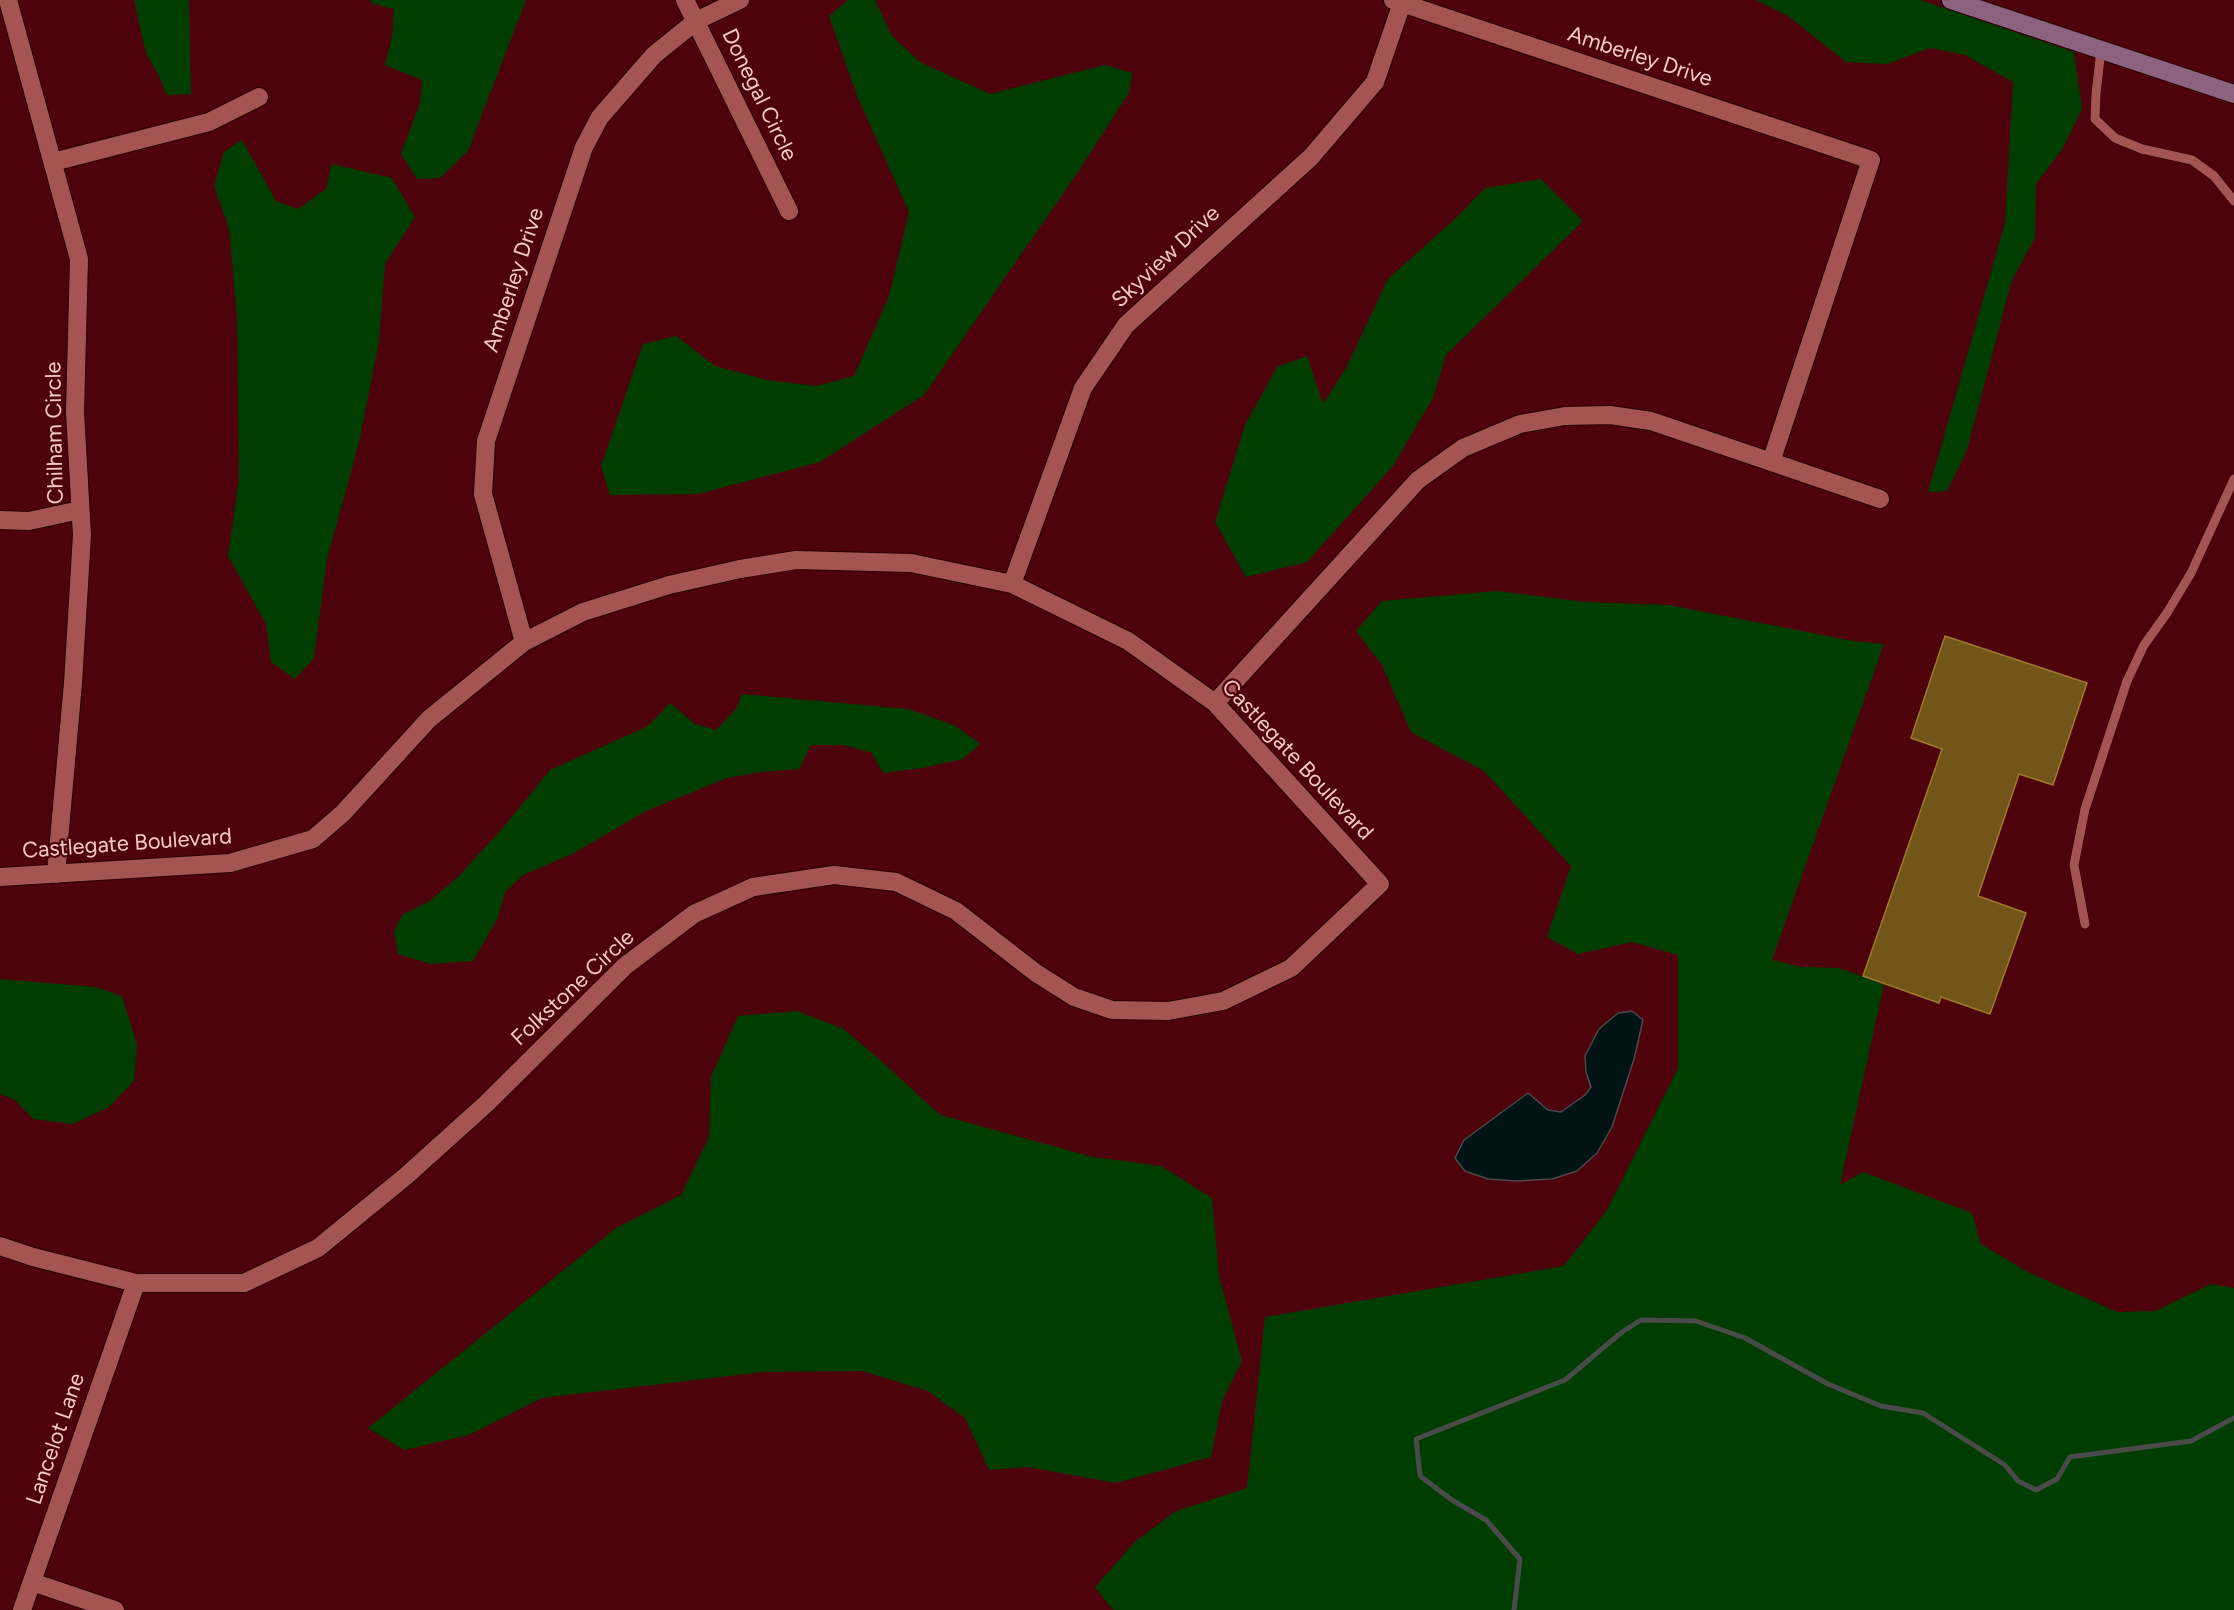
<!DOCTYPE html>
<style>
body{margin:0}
canvas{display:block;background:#4e030c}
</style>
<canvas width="2234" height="1610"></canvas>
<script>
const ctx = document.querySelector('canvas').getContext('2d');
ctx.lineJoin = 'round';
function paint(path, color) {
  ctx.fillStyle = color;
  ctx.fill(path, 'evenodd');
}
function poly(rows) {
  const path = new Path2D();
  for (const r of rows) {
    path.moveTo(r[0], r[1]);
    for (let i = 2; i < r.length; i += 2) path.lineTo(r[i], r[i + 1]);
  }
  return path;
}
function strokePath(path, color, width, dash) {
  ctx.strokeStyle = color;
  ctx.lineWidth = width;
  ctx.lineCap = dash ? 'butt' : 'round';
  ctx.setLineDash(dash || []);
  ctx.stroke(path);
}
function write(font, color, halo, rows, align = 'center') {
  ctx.font = font + ' Figtree,sans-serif';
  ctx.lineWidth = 4.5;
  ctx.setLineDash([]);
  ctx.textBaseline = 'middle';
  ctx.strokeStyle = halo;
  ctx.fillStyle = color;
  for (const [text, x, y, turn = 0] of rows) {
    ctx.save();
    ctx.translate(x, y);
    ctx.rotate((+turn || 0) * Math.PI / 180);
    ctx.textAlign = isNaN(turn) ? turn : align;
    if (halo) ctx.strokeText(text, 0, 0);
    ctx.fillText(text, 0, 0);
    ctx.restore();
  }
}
const green = poly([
 [134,0,189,0,191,94,167,95,158,74,146,53],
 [371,0,526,0,468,151,440,178,417,179,401,154,420,103,422,80,385,65,392,36,394,9,373,4],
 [848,0,875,0,892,36,920,62,990,94,1105,65,1132,73,1130,91,1080,169,924,395,820,462,698,494,610,495,601,466,643,344,676,336,715,366,767,380,816,386,854,376,889,296,909,212,858,98,829,16],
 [1756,0,1920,0,2074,52,2082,109,2063,148,2036,184,2035,238,2012,280,1967,450,1947,491,1928,492,2005,223,2013,82,1965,55,1930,48,1887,64,1846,62,1788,16],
 [242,140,276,201,298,209,326,189,332,164,392,178,415,217,385,264,379,342,359,443,327,559,314,658,295,679,271,662,266,624,228,556,239,479,237,318,229,228,214,186,224,152],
 [1541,179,1583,221,1446,355,1433,398,1393,466,1307,562,1246,577,1215,522,1245,425,1277,367,1307,356,1323,404,1346,368,1388,279,1457,217,1485,188],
 [1497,591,1585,602,1669,605,1853,641,1884,644,1772,960,1802,967,1839,968,1884,984,1840,1185,1863,1172,1972,1213,1981,1244,2026,1271,2117,1312,2155,1311,2211,1284,2234,1288,2234,1610,1113,1610,1095,1587,1135,1542,1176,1511,1247,1488,1265,1317,1564,1266,1607,1210,1678,1068,1678,955,1632,942,1578,954,1547,937,1571,866,1484,771,1411,732,1382,665,1356,631,1382,601],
 [742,694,908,709,954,725,980,744,963,759,922,768,883,773,872,753,844,745,811,745,799,769,761,772,727,778,646,811,574,853,523,875,505,892,498,918,473,961,431,964,398,954,394,932,402,915,428,902,456,879,502,829,550,770,648,726,670,703,695,724,716,730,737,708],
 [0,979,95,987,122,996,137,1044,134,1081,109,1107,73,1124,33,1119,15,1100,0,1094],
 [797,1011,842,1028,878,1058,940,1115,1093,1157,1161,1166,1212,1198,1219,1276,1242,1361,1222,1401,1211,1457,1116,1483,1028,1467,989,1470,965,1418,928,1391,862,1371,763,1372,542,1398,469,1435,404,1450,368,1428,616,1228,681,1195,709,1137,711,1077,738,1016]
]);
const water = poly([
 [1632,1011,1643,1020,1634,1059,1612,1127,1597,1153,1577,1171,1552,1179,1517,1181,1488,1179,1465,1171,1455,1158,1464,1140,1528,1093,1548,1110,1561,1112,1585,1095,1591,1087,1586,1072,1585,1056,1599,1029,1618,1013,1632,1011]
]);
const stream = poly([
 [1514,1610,1520,1559,1486,1520,1452,1500,1420,1476,1416,1439,1565,1380,1622,1332,1641,1320,1696,1321,1745,1338,1828,1384,1881,1406,1923,1413,2005,1465,2018,1481,2036,1490,2057,1479,2070,1457,2191,1441,2234,1418]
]);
const building = poly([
 [1945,636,2087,683,2053,785,2019,774,1978,896,2026,913,1990,1014,1941,997,1939,1003,1863,976,1942,749,1911,738,1945,636]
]);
const lane = poly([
 [2101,50,2096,94,2095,119,2115,138,2142,149,2192,160,2214,176,2234,201],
 [2085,924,2074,865,2085,809,2127,681,2144,645,2167,613,2191,573,2234,479]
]);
const street = poly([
 [8,0,79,259,75,412,82,535,73,683,56,874],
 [685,0,789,211],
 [1393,0,1871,160,1771,462],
 [53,162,209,122,259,97],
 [0,520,29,521,80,510],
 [1012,584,1083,388,1126,325,1311,157,1375,82,1403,0],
 [524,642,483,494,486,441,584,147,600,117,654,55,696,21,740,0],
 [1215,703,1418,480,1463,448,1520,424,1565,416,1610,415,1651,421,1880,499],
 [0,877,230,863,313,839,343,813,429,719,524,642,583,612,669,585,740,569,796,560,911,563,1012,584,1128,641,1215,703,1380,884,1291,968,1223,1001,1168,1011,1112,1010,1074,997,1036,973,956,911,896,882,834,875,753,887,694,914,625,966,487,1103,406,1176,318,1248,244,1283,136,1283,33,1257,0,1246],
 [32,1582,115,1610],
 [22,1610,136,1283]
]);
const secondary = poly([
 [1951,0,2234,94]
]);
const streetNames = [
 ["Amberley Drive",1640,57,18],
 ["Donegal Circle",759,95,64],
 ["Skyview Drive",1166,257,-43],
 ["Amberley Drive",514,280,-72],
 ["Chilham Circle",55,433,-91],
 ["Castlegate Boulevard",1297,760,47],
 ["Castlegate Boulevard",127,844,-4],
 ["Folkstone Circle",573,988,-43],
 ["Lancelot Lane",56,1439,-71]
];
paint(green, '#003d00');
paint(water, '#001315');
strokePath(water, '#4a4a4a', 1.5);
strokePath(stream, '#4a4a4a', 5);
paint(building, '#715519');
strokePath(building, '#9f7a2c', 1.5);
strokePath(lane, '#250203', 10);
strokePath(street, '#250203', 20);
strokePath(secondary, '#250203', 20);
strokePath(lane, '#a45553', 9);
strokePath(street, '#a45553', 18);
strokePath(secondary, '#8c637e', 18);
write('22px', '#f6c9c6', '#4e030c', streetNames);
</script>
